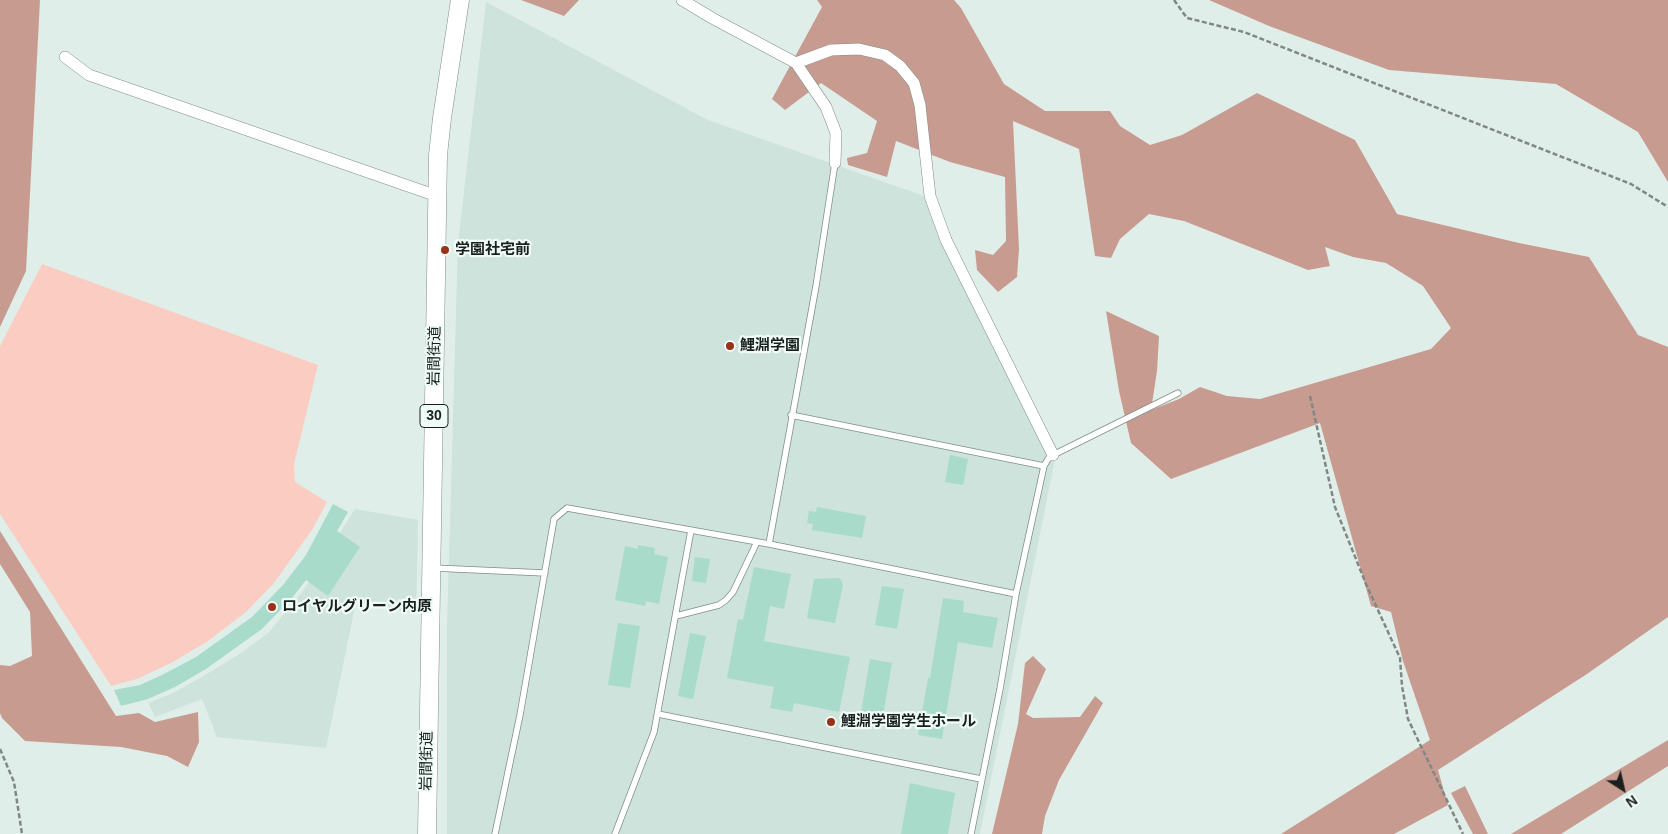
<!DOCTYPE html>
<meta charset="utf-8">
<style>
body{margin:0}
#map{position:relative;width:1668px;height:834px;overflow:hidden;background:#e0eee9;font-family:Arial,sans-serif}
canvas{display:block}
.north{position:absolute;left:1598px;top:764px;width:50px;height:50px;-webkit-text-stroke:4px #eefbf6;paint-order:stroke;rotate:145deg;font-size:14px;font-weight:700;line-height:20px;text-align:center;color:#1b1f1e}
.north::after{content:'';display:block;margin:auto;width:18px;height:22px;background:#1b1f1e;clip-path:polygon(50% 0,100% 100%,50% 72%,0 100%)}
</style>
<div id="map">
<canvas width="1668" height="834"></canvas>
<div class="north">N</div>
</div>
<script>
const ctx = document.querySelector('canvas').getContext('2d');
ctx.lineJoin = 'round';
function paint(path, color) {
  ctx.fillStyle = color;
  ctx.fill(path, 'evenodd');
}
function poly(rows) {
  const path = new Path2D();
  for (const r of rows) {
    path.moveTo(r[0], r[1]);
    for (let i = 2; i < r.length; i += 2) path.lineTo(r[i], r[i + 1]);
  }
  return path;
}
function strokePath(path, color, width, dash) {
  ctx.strokeStyle = color;
  ctx.lineWidth = width;
  ctx.lineCap = dash ? 'butt' : 'round';
  ctx.setLineDash(dash || []);
  ctx.stroke(path);
}
function write(font, color, halo, rows, align = 'center') {
  ctx.font = font + ' Arial,"Noto Sans JP",sans-serif';
  ctx.lineWidth = 4.5;
  ctx.setLineDash([]);
  ctx.textBaseline = 'middle';
  ctx.strokeStyle = halo;
  ctx.fillStyle = color;
  for (const [text, x, y, turn = 0] of rows) {
    ctx.save();
    ctx.translate(x, y);
    ctx.rotate((+turn || 0) * Math.PI / 180);
    ctx.textAlign = isNaN(turn) ? turn : align;
    if (halo) ctx.strokeText(text, 0, 0);
    ctx.fillText(text, 0, 0);
    ctx.restore();
  }
}
const built = poly([
 [486,2,708,120,927,197,1057,449,980,834,447,834,447,627,458,243],
 [355,509,418,520,416,614,356,602,326,748,217,737,202,699,155,717,148,703,171,694,205,675,241,653,268,633,303,591]
]);
const green = poly([
 [42,264,318,365,294,464,295,482,327,502,312,530,274,583,246,612,208,641,173,662,137,679,111,686,0,514,0,346]
]);
const forest = poly([
 [0,0,40,0,26,271,0,327],
 [521,0,579,0,564,16],
 [817,0,954,0,961,8,1004,84,1045,111,1110,111,1120,126,1150,145,1182,135,1257,93,1355,140,1397,214,1519,243,1589,257,1638,335,1668,347,1668,617,1587,674,1438,770,1448,805,1394,834,1281,834,1430,740,1403,661,1391,612,1371,606,1320,423,1171,479,1131,443,1119,391,1106,311,1159,336,1157,371,1151,410,1179,399,1200,387,1227,396,1260,399,1431,349,1451,328,1423,286,1386,263,1353,257,1325,247,1330,266,1308,270,1184,221,1149,214,1120,239,1111,258,1095,256,1079,149,1013,121,1019,249,1017,277,998,292,977,270,975,250,993,255,1006,241,1005,177,950,162,896,141,887,177,848,165,847,158,867,153,877,121,821,83,785,110,772,99,822,7],
 [1209,0,1668,0,1668,182,1638,132,1556,84,1389,70,1269,26],
 [0,531,116,716,139,713,155,722,198,712,199,742,188,767,167,756,121,747,25,741,2,718,0,713,0,665,10,666,32,656,30,612,0,564],
 [1033,656,1046,669,1026,714,1033,718,1080,717,1095,696,1103,703,1059,780,1045,816,1042,834,992,834,1018,724,1025,663],
 [1668,740,1668,766,1561,834,1511,834],
 [1465,786,1488,834,1473,834,1451,793]
]);
const building = poly([
 [950,455,968,459,963,485,945,482],
 [333,504,348,512,337,531,360,547,328,596,306,580,292,598,262,629,206,669,175,687,148,699,121,706,114,690,140,685,164,674,196,657,252,617,283,585,306,555],
 [817,507,866,516,862,538,812,530,813,524,807,523,809,511,816,512],
 [638,545,655,548,654,554,668,557,659,604,646,601,645,606,615,600,625,546,638,549],
 [695,557,710,559,706,583,692,581],
 [754,567,791,574,784,609,770,606,764,641,850,657,839,712,794,703,792,712,770,708,774,687,727,678,738,619,743,620],
 [840,578,843,585,835,623,807,618,814,579],
 [882,586,904,589,897,629,875,625],
 [943,598,964,601,963,612,998,618,992,648,958,642,942,739,918,735,928,678,930,678],
 [618,623,640,626,630,688,608,685],
 [690,633,706,636,693,699,678,696],
 [870,659,892,663,881,727,859,724],
 [910,783,955,793,948,834,901,834]
]);
const path = poly([
 [1174,0,1187,18,1244,32,1631,184,1668,207],
 [1310,396,1335,507,1366,584,1400,658,1402,686,1408,719,1463,834],
 [0,749,14,782,22,834]
]);
const lane = poly([
 [791,415,1044,466],
 [769,544,816,286,835,163],
 [433,568,545,573],
 [676,616,719,605,726,600,733,592,757,542],
 [658,714,981,779],
 [495,834,520,715,554,519,567,508,769,544,1016,594],
 [615,834,654,732,691,530],
 [971,834,1000,689,1016,594,1044,466,1048,459,1053,455,1178,393]
]);
const street = poly([
 [682,0,712,18,796,63,826,107,836,133,835,163],
 [65,57,89,75,437,196],
 [796,63,831,50,859,49,885,55,900,66,914,83,920,105,930,196,946,240,1053,455]
]);
const primary = poly([
 [427,834,438,155,442,118,460,0]
]);
const markers = [
 [445,250,5,"#9a321a"],
 [730,346,5,"#9a321a"],
 [272,607,5,"#9a321a"],
 [831,722,5,"#9a321a"]
];
const shields = [
 [434,416,28]
];
const shieldNames = [
 ["30",434,416]
];
const poiNames = [
 ["学園社宅前",455,250],
 ["鯉淵学園",740,346],
 ["ロイヤルグリーン内原",282,607],
 ["鯉淵学園学生ホール",841,722]
];
const streetNames = [
 ["岩間街道",435,356,-89],
 ["岩間街道",427,761,-89]
];
paint(built, '#cde3dc');
paint(green, '#fbcdc2');
paint(forest, '#c89b90');
paint(building, '#a9dbca');
strokePath(lane, '#808d88', 7);
strokePath(street, '#808d88', 12);
strokePath(primary, '#808d88', 19);
strokePath(path, '#7f8885', 2.5, [5, 2.5]);
strokePath(lane, '#fff', 5.5);
strokePath(street, '#fff', 11);
strokePath(primary, '#fff', 18);
for (const [x, y, r, color] of markers) {
  const dot = new Path2D();
  dot.arc(x, y, r, 0, 2 * Math.PI);
  ctx.fillStyle = color;
  ctx.fill(dot);
  strokePath(dot, '#eefbf6', 2);
}
for (const [x, y, w] of shields) {
  const box = new Path2D();
  box.roundRect(x - w / 2, y - 11.5, w, 23, 4);
  ctx.fillStyle = '#eefbf6';
  ctx.fill(box);
  strokePath(box, '#1b1f1e', 1);
}
write('bold 14px', '#1b1f1e', null, shieldNames);
write('bold 15px', '#1b1f1e', '#eefbf6', poiNames, 'left');
write('15px', '#1b1f1e', '#eefbf6', streetNames);
</script>
